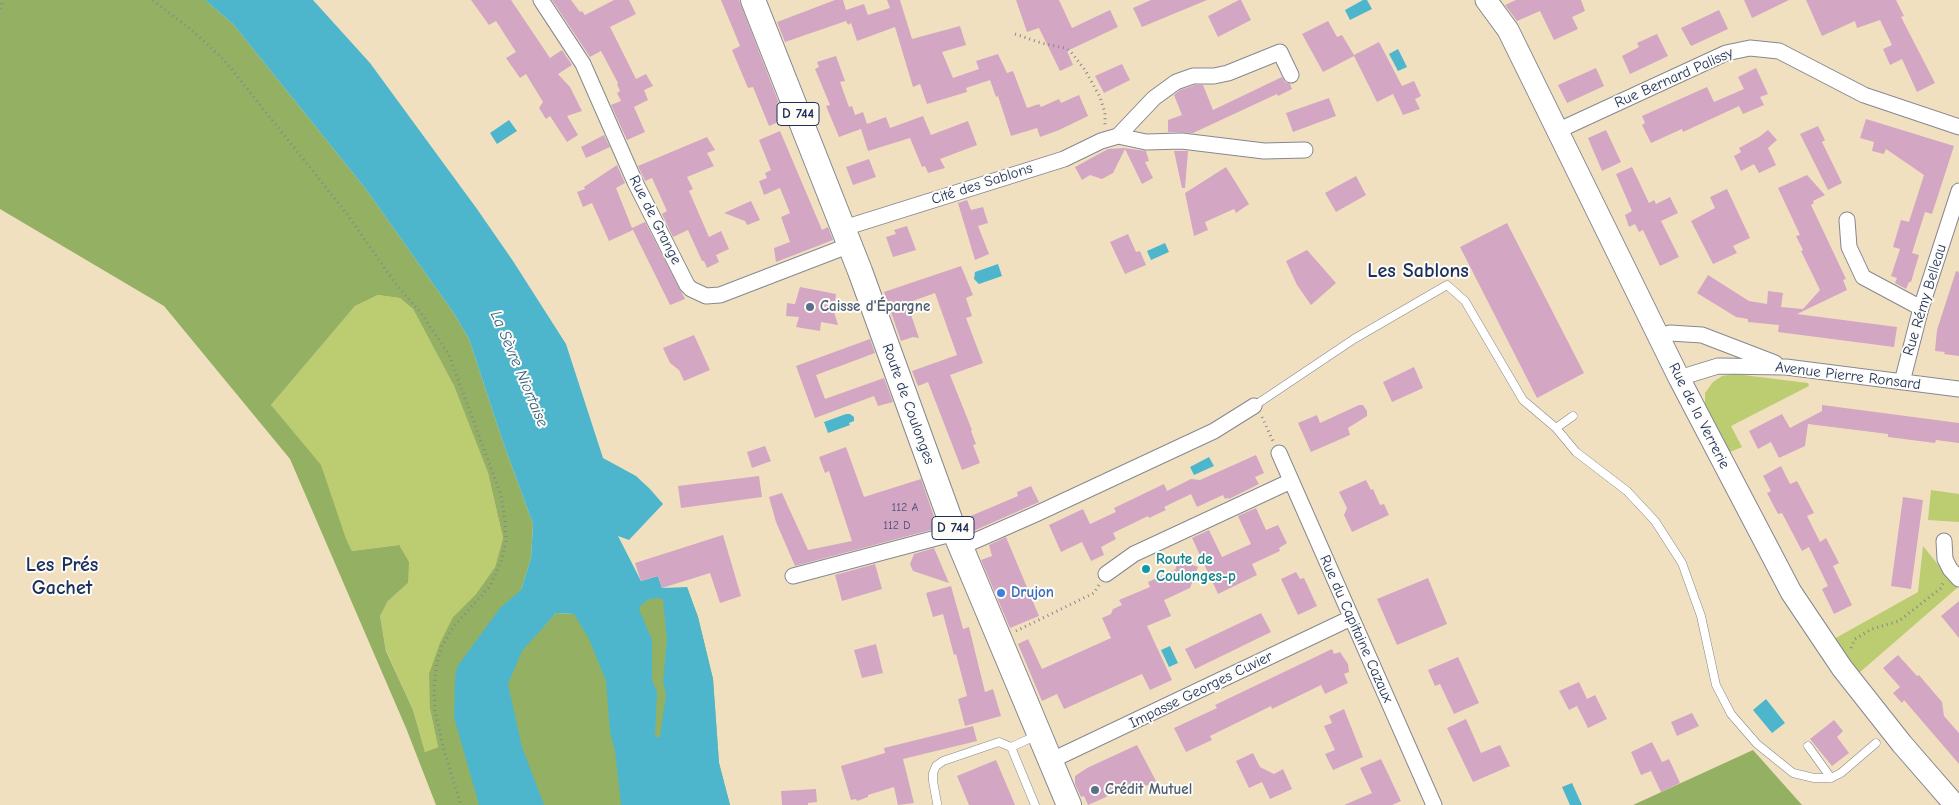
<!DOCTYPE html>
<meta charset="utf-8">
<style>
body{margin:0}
canvas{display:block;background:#f0e0c0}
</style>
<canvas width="1959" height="805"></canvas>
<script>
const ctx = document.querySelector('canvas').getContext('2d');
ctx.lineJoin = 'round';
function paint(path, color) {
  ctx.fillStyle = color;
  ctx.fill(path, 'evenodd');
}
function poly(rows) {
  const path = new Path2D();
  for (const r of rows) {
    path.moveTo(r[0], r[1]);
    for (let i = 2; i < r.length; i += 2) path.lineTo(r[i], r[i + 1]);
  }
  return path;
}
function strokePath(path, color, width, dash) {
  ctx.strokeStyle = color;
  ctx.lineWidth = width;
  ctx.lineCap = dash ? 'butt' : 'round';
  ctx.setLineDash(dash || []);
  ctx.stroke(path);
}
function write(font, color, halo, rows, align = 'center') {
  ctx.font = font + ' "Comic Neue",sans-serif';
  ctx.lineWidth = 4;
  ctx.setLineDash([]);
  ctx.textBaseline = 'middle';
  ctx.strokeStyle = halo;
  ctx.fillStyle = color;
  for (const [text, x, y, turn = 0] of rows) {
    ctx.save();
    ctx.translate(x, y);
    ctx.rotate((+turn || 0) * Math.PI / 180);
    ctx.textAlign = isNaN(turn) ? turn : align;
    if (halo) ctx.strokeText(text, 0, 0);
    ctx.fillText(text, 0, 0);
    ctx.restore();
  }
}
const green = poly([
 [378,295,400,298,413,309,454,386,488,473,503,538,495,567,476,594,453,617,430,709,438,747,425,752,413,710,386,650,380,616,388,601,408,583,398,545,352,551,271,405,355,306],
 [1735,374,1808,383,1809,386,1731,426,1742,447,1730,452,1705,409,1705,393,1713,382,1722,376],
 [1931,490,1959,494,1959,522,1928,520],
 [1923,546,1957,588,1859,673,1834,639,1918,592]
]);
const forest = poly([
 [0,0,205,0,233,24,365,188,453,312,469,339,503,442,533,524,531,558,521,590,541,629,556,613,574,614,668,595,687,587,698,617,713,679,719,763,730,805,436,805,406,728,290,459,164,306,0,209],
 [378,295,400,298,413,309,454,386,488,473,503,538,495,567,476,594,453,617,440,643,429,674,430,709,438,747,425,752,413,710,386,651,380,616,388,601,408,583,409,562,399,545,352,551,346,539,321,465,271,405,355,306],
 [1753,750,1802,805,1633,805]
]);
const water = poly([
 [205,0,313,0,370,63,477,209,513,261,566,344,603,458,636,476,650,489,663,504,629,540,618,536,641,581,658,576,662,588,687,587,698,617,713,679,719,763,730,805,621,805,615,751,610,732,606,681,589,639,574,614,556,613,522,651,508,684,522,747,544,805,479,805,454,717,455,679,457,667,500,608,521,590,531,558,533,524,503,442,469,339,453,312,365,188,233,24],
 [658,598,663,599,667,640,663,682,666,694,660,737,655,737,657,692,652,680,652,640,639,609,642,604,650,599],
 [1363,0,1367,0,1372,9,1350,20,1345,10],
 [1398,49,1407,67,1398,71,1389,54],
 [509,120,517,131,497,144,490,133],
 [1165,243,1169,252,1151,260,1147,251],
 [998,264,1002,276,979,284,974,279,975,272],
 [846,414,850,414,854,417,854,421,849,423,850,425,828,433,824,422],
 [1209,457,1214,466,1194,475,1190,467],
 [1170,646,1178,663,1169,667,1161,650],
 [1766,699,1785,723,1772,733,1753,710],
 [1572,783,1582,805,1570,805,1562,787]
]);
const building = poly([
 [471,0,511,0,550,58,562,50,572,65,558,74,570,87,582,111,567,116,578,135,567,142,550,116,546,119,539,108,543,102,526,74,520,78,506,58,516,52,496,21,489,25],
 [552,0,571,0,580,12,582,11,585,15,614,0,629,0,636,14,610,27,636,79,646,74,653,86,644,90,648,100,634,107,645,132,627,140,611,105,621,101,617,93,620,91,617,84,618,83,601,51,590,57],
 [721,0,739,0,785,119,769,126,753,87,748,88,732,50,740,46],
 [835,0,843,0,846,10,864,4,868,15,890,8,887,0,900,0,912,39,960,26,966,45,942,52,953,78,979,69,976,61,998,54,1007,73,1013,71,1027,108,1039,104,1041,107,1059,99,1061,103,1079,95,1088,116,1059,130,1040,137,1037,128,1011,136,998,96,996,97,990,80,966,88,967,92,927,104,920,84,913,87,895,27,857,41,851,23,848,25,846,21,785,42,777,22],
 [1016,0,1059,0,1072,28,1110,10,1118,27,1067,51,1073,65,1060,71,1039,28,1027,32],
 [1151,0,1207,0,1142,27,1133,8],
 [1239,0,1241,0,1251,20,1218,37,1208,16],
 [1516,0,1581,0,1585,11,1572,17,1578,29,1554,40,1540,11,1517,21,1505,5],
 [1744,0,1789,0,1752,18],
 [1806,0,1896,0,1904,16,1901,17,1935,83,1917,92,1902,59,1890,65,1883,49,1892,45,1880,20,1857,28,1855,21,1822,36],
 [1719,10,1728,29,1691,46,1681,28],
 [1328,21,1337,37,1342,35,1354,55,1379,42,1402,86,1414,81,1421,96,1415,99,1420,109,1403,115,1393,94,1377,102,1354,56,1323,72,1302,34],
 [1657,34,1668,56,1630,74,1622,56,1639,47,1637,43],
 [836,56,845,81,840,82,849,107,852,106,855,115,863,112,867,124,886,117,890,128,923,116,931,135,968,121,977,145,940,159,945,168,928,173,925,166,922,167,910,138,868,151,861,129,839,137,826,106,830,105,815,69,819,67,817,62],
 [1122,64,1130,80,1104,93,1095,76],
 [1596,68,1604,86,1567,103,1558,85],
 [1756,68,1768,94,1760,97,1764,105,1743,114,1739,106,1683,132,1682,129,1651,143,1642,125,1645,123,1642,116,1707,87,1714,102,1744,89,1738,77],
 [1282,77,1285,82,1290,84,1292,89,1278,96,1277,94,1193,133,1168,132,1168,120,1182,115,1174,95,1180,90,1195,85,1203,85,1213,110],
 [1329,98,1336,116,1293,132,1286,113],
 [1866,119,1954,146,1932,214,1925,212,1912,253,1919,255,1911,282,1909,282,1906,289,1895,283,1897,278,1891,276,1900,249,1893,247,1901,220,1909,222,1924,175,1886,149,1884,154,1872,151,1874,142,1860,138],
 [1818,126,1825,140,1822,142,1842,183,1828,190,1800,134],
 [1606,130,1621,162,1602,171,1588,138],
 [1768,130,1777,140,1768,148,1776,165,1759,173,1754,164,1741,171,1734,156,1741,152,1739,148,1759,137],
 [780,131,822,230,828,227,833,240,776,262,774,248,790,242,781,217,790,213,780,188,764,195,759,181,767,178,765,173,771,170,759,140],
 [604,135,610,147,586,158,581,147],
 [707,137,715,150,707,153,714,166,687,177,693,189,689,191,709,237,721,231,729,249,716,255,719,262,707,268,704,261,702,261,688,230,673,237,662,214,667,211,652,178,645,181,638,166],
 [1124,148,1146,151,1149,161,1145,162,1153,178,1142,184,1125,149,1113,173,1102,179,1090,175,1082,180,1075,167,1108,149],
 [1174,151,1188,151,1185,188,1182,188],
 [869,159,876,177,853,185,846,167],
 [617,165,625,183,616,188,632,228,645,222,685,299,670,305,633,230,609,241,592,203,583,207,577,192,585,189,584,187],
 [1226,167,1249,204,1236,213,1234,209,1205,222,1208,230,1194,236,1185,193],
 [1632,167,1649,203,1654,200,1656,204,1670,197,1678,213,1661,221,1679,257,1660,266,1643,230,1639,232,1635,224,1629,227,1625,215,1632,211,1616,174],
 [1807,175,1825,195,1813,201,1814,203,1811,205,1846,279,1843,280,1847,290,1797,314,1897,327,1894,347,1778,332,1779,325,1748,322,1748,319,1736,317,1697,293,1708,275,1749,301,1767,304,1768,291,1783,293,1781,307,1803,309,1820,290,1801,251,1803,250,1796,236,1800,235,1778,188],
 [1356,176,1366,195,1336,212,1325,193],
 [1727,189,1750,238,1733,246,1737,253,1713,264,1691,221,1715,208,1710,197],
 [967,200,971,210,983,207,988,223,978,226,989,254,975,260,958,203],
 [751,201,760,220,747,225,745,221,724,213],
 [1507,223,1584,373,1537,398,1460,247],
 [907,226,916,250,893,257,886,237,896,234,894,230],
 [1128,234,1136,252,1140,251,1146,265,1125,274,1110,242],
 [1307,250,1336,283,1311,305,1297,285,1286,261],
 [961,266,973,295,966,298,972,316,966,318,983,363,950,375,972,430,971,431,976,444,973,445,980,463,962,470,928,382,918,386,912,371,957,355,935,293,907,303,919,338,913,337,901,341,884,292],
 [1956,271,1959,272,1959,356,1944,354,1945,352,1935,351,1937,330],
 [800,287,836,294,834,312,838,325,821,322,820,331,796,327,799,317,786,316,787,303,795,304],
 [694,335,710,370,684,381,679,370,670,363,663,348],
 [870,339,875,353,816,375,825,399,884,378,893,402,878,406,874,396,815,418,796,366],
 [1414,367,1423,388,1392,402,1383,382],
 [1359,405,1363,405,1367,411,1367,416,1348,428,1350,435,1311,452,1298,423,1317,415,1320,423],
 [1822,405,1959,423,1959,443,1936,440,1935,443,1888,437,1888,434,1808,424,1805,446,1779,458,1771,442,1758,449,1749,431,1782,414,1790,428,1822,411],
 [765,446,771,461,752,468,747,452],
 [846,447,864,497,921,479,938,528,795,566,776,522,769,497,782,493,808,550,852,541,829,471,825,473,819,457],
 [1256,455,1264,473,1255,477,1259,484,1229,499,1228,498,1225,499,1223,495,1197,507,1191,494,1164,507,1166,510,1149,518,1148,516,1113,533,1116,539,1101,547,1104,555,1091,561,1082,542,1061,552,1049,525,1083,509,1090,524,1116,512,1114,508,1164,484,1167,491,1191,479,1200,480],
 [1781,466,1790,484,1797,481,1814,513,1807,516,1820,542,1826,538,1839,563,1833,566,1852,605,1834,614,1822,589,1828,586,1809,547,1802,551,1782,513,1778,514,1767,493,1771,491,1763,476],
 [759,476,762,497,681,508,678,486],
 [1366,480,1371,490,1373,489,1380,505,1384,504,1389,515,1352,532,1344,515,1347,508,1339,492],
 [1031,486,1039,502,971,532,966,518,1018,496,1017,492],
 [1903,497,1923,500,1911,589,1891,586],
 [1256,508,1266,530,1278,525,1287,543,1279,548,1280,551,1252,564,1257,575,1218,594,1192,538,1209,530,1222,557,1251,544,1238,516],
 [723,535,741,596,720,603,710,573,662,588,658,576,641,581,635,563],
 [1006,537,1039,616,1010,628,981,560,992,556,989,545],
 [934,548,949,583,913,571,910,564,914,554],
 [1179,560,1198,567,1190,588,1164,600,1171,616,1147,626,1172,680,1150,690,1142,674,1064,709,1057,694,1042,701,1018,644,1028,639,1042,669,1111,638,1102,618,1111,614,1113,609,1122,605,1119,600,1150,587,1148,582,1175,570],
 [875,564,882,589,842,601,835,575],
 [1296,572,1300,579,1304,578,1317,606,1298,615,1281,579],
 [1428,578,1447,624,1397,645,1377,599],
 [951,586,963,629,969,627,985,692,993,689,1001,716,965,726,958,699,967,696,956,654,954,655,943,614,933,617,926,593],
 [1959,601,1959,638,1941,616],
 [1261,613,1271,632,1195,669,1185,649],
 [876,644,883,673,862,678,854,650],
 [1332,649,1334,654,1340,652,1348,664,1349,672,1344,674,1348,683,1325,694,1321,685,1272,709,1271,706,1210,736,1212,740,1186,752,1174,728,1217,708,1215,705],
 [1898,655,1917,676,1919,675,1942,702,1944,716,1959,733,1959,764,1904,700,1902,703,1893,693,1900,687,1883,668],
 [1458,657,1479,703,1454,714,1440,684,1435,686,1428,670],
 [1579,682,1587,699,1595,695,1607,719,1588,728,1577,706,1569,710,1559,691],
 [1344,709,1363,757,1333,770,1325,754,1335,750,1324,726,1332,723,1329,716],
 [1692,713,1699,726,1677,736,1671,722],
 [1466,719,1481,753,1500,745,1510,766,1473,782,1447,728],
 [1834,720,1843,731,1837,737,1849,753,1832,766,1810,739],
 [973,726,977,741,903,759,914,803,898,805,894,787,868,795,868,797,857,801,856,799,851,800,841,766,885,753,884,748],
 [1652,742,1662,762,1669,759,1680,783,1661,792,1651,771,1641,775,1631,752],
 [1137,745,1156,781,1142,788,1140,782,1088,805,1084,796,1081,797,1075,784,1075,776,1087,768],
 [1253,753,1260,767,1274,774,1283,769,1292,789,1270,799,1262,782,1249,788,1236,761],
 [1381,759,1401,801,1392,805,1344,805,1372,793,1360,768],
 [996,760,1015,805,969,805,957,776],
 [816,789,817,802,808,803,808,805,782,805,781,791]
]);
const path = poly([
 [153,0,196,34,225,61,347,214,395,283,421,313,449,355,501,495,505,522,506,542,501,562,490,586,454,626,442,646,437,662,434,687,435,711,443,747,461,805],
 [0,9,3,0],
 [1015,34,1041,43,1065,48,1071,52,1085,70,1100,97,1105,113,1105,126],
 [1262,417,1273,441],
 [1016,631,1094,593,1099,585],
 [1851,648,1855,639,1872,629,1899,621,1941,588,1943,583]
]);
const lane = poly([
 [1254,406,1354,339,1447,285,1465,301,1523,400,1556,428,1573,416],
 [1556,428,1576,452,1627,491,1655,521,1682,563,1701,616,1716,685,1731,714,1757,744,1793,773,1814,778,1831,778,1841,773,1876,743],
 [1808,746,1831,778],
 [1011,747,1038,735],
 [937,803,933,781,933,773,936,766,943,761,999,742,1011,747,1035,805]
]);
const street = poly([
 [541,0,583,64,635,182,687,285,691,289,706,296,720,295,850,245],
 [1557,131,1726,53,1750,48,1779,51,1864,95,1959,127],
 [1118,136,1154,98,1176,82,1193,76,1214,76,1228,73,1280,52,1291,75],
 [1847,220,1849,247,1863,277,1921,308],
 [844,228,1064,159,1101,141,1118,136,1146,142,1182,141,1264,151,1305,150],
 [1659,336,1670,333,1702,335,1775,363],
 [1679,378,1718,366,1786,367,1959,389],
 [1902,382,1921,308,1959,191],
 [1279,453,1434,805],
 [1944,541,1945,559,1950,569,1959,579],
 [961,547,1036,514,1214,431,1254,406],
 [1106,574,1134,554,1291,481],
 [793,576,955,533],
 [1050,761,1351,618]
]);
const secondary = poly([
 [1486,0,1508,30,1679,378,1791,592,1842,668,1902,744,1955,805]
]);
const primary = poly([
 [753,0,860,271,955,533,1069,805]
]);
const markers = [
 [810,307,5,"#5c6f8a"],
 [1146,569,5,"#0f9aa8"],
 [1001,593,5,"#3f7fe0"],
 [1095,790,5,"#5c6f8a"]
];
const numberNames = [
 ["112 A",905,508],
 ["112 D",897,526]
];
const shields = [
 [798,114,42],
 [953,528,42]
];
const shieldNames = [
 ["D 744",798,114],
 ["D 744",953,528]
];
const streetNames = [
 ["Rue Bernard Palissy",1674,78,-24],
 ["Cité des Sablons",982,184,-18],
 ["Rue de Grange",655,220,63],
 ["Rue Rémy Belleau",1925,300,-73],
 ["Avenue Pierre Ronsard",1848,376,7],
 ["Route de Coulonges",908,404,70],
 ["Rue de la Verrerie",1699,416,63],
 ["Rue du Capitaine Cazaux",1356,629,66],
 ["Impasse Georges Cuvier",1201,690,-26]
];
const serviceNames = [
 ["Caisse d'Épargne",820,307],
 ["Crédit Mutuel",1105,790]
];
const cultureNames = [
 ["Route de",1156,560],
 ["Coulonges-p",1156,577]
];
const shopNames = [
 ["Drujon",1011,593]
];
const waterNames = [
 ["La Sèvre Niortaise",519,369,67]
];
const districtNames = [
 ["Les Sablons",1418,271],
 ["Les Prés",62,565],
 ["Gachet",62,588]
];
paint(green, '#bbcd70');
paint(forest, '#94b062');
paint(water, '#4eb6cc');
paint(building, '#d3a7c3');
strokePath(lane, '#86888f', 9);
strokePath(street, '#86888f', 17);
strokePath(secondary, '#86888f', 23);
strokePath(primary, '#86888f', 26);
strokePath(path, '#86888f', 3, [1, 4]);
strokePath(lane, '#fff', 8);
strokePath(street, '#fff', 15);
strokePath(secondary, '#fff', 21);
strokePath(primary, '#fff', 24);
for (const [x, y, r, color] of markers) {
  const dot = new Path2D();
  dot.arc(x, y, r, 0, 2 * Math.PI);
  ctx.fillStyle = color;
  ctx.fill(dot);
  strokePath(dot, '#fdfcf7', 2);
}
write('12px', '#494d77', null, numberNames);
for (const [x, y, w] of shields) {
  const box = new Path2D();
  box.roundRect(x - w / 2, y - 11.5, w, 23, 4);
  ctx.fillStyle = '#fdfcf7';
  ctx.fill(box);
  strokePath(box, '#1b2f5e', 1);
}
write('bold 14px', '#1b2f5e', null, shieldNames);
write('15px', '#1b2f5e', '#fdfcf7', streetNames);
write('bold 15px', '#4e5e75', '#fdfcf7', serviceNames, 'left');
write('bold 15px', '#0d838f', '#fdfcf7', cultureNames, 'left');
write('bold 15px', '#366cbe', '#fdfcf7', shopNames, 'left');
write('italic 16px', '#2d5e84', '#fdfcf7', waterNames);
write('bold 20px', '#1b2f5e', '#fdfcf7', districtNames);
</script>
